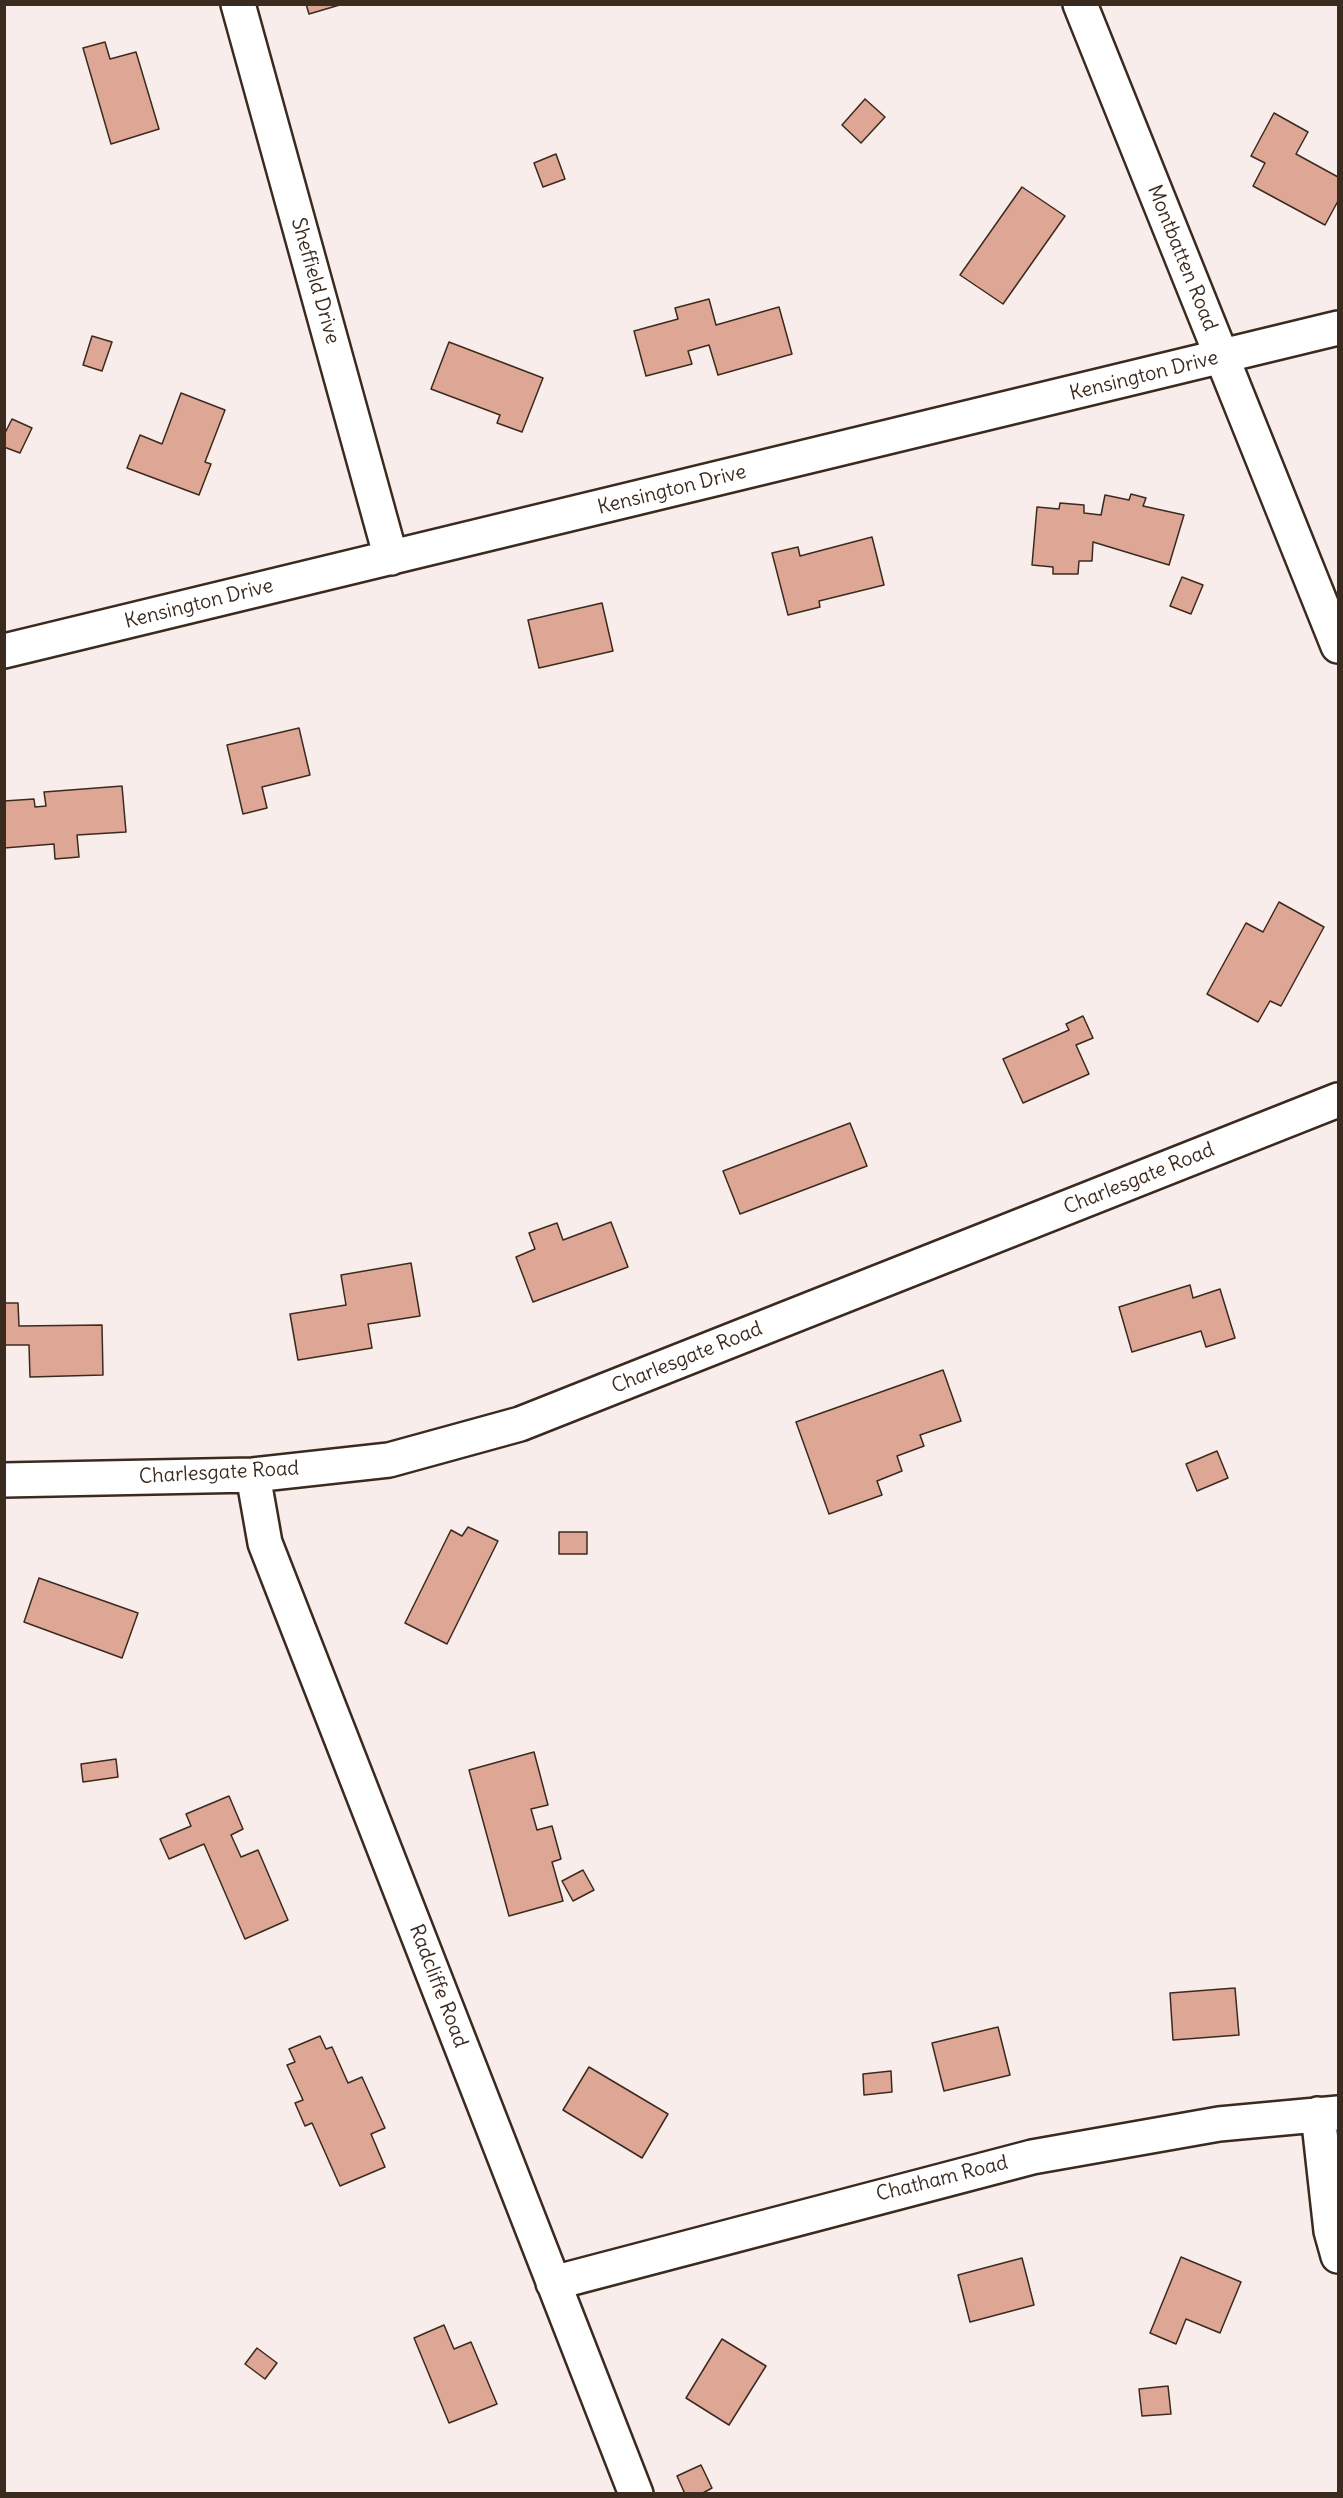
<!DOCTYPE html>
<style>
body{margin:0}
#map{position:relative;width:1343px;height:2498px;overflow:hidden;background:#f8edea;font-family:Delius,sans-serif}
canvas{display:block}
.frame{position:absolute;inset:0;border:6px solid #3b2a1e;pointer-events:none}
</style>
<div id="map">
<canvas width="1343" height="2498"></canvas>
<div class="frame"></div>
</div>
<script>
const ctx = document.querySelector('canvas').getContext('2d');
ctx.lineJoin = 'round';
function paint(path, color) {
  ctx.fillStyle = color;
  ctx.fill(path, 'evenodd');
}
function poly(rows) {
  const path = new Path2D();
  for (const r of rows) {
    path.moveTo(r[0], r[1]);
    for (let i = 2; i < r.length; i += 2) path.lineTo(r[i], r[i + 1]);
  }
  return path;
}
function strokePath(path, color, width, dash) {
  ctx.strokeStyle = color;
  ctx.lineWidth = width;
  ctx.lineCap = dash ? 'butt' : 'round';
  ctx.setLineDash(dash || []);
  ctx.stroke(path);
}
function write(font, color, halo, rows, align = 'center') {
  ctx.font = font + ' Delius,sans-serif';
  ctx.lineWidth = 4.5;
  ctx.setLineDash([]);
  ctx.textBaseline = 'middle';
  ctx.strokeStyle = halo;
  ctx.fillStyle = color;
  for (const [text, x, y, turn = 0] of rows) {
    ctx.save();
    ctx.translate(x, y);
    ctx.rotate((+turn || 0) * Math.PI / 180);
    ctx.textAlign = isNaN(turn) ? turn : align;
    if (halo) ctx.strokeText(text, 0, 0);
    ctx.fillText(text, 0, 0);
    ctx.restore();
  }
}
const building = poly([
 [306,4,343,4,309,14,306,4],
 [105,42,110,59,136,52,159,129,111,144,83,48,105,42],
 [865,99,885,117,861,143,842,125,865,99],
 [1274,113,1308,132,1296,154,1338,177,1338,201,1325,225,1253,186,1265,163,1251,156,1274,113],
 [556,154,565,179,543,187,534,163,556,154],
 [1022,187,1065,216,1003,304,960,275,1022,187],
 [709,299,716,325,779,307,792,354,718,375,709,345,688,351,692,364,646,376,634,331,678,319,675,308,709,299],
 [92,336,112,342,102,371,83,365,92,336],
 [449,342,543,378,522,432,497,423,500,415,431,389,449,342],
 [181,393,225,410,205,462,211,464,199,495,127,468,140,435,162,444,181,393],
 [12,419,32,428,20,453,4,447,4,435,12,419],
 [1131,494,1146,498,1143,506,1184,515,1169,565,1093,542,1092,561,1079,561,1078,574,1053,574,1053,567,1032,565,1037,507,1059,509,1060,503,1084,505,1084,513,1101,515,1105,495,1129,500,1131,494],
 [872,537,884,585,819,601,820,607,788,615,772,553,798,547,800,556,872,537],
 [1182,577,1203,585,1191,614,1170,606,1182,577],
 [602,603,613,651,539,668,528,620,602,603],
 [299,728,310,775,262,787,267,808,243,814,227,745,299,728],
 [122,786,126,832,77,835,79,857,55,859,54,844,4,848,4,801,34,799,35,807,46,806,44,792,122,786],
 [1279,902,1324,927,1281,1006,1270,1001,1258,1022,1207,994,1246,923,1263,932,1279,902],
 [1083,1016,1093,1038,1076,1045,1089,1074,1023,1103,1003,1059,1069,1030,1066,1024,1083,1016],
 [850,1123,867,1166,740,1214,723,1171,850,1123],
 [611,1222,628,1267,533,1302,516,1257,535,1249,529,1233,557,1223,563,1240,611,1222],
 [411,1263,420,1316,368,1324,372,1348,298,1360,290,1314,346,1305,341,1275,411,1263],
 [1190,1285,1193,1298,1220,1289,1235,1338,1206,1347,1201,1331,1132,1352,1119,1307,1190,1285],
 [4,1303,18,1303,19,1326,102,1325,103,1375,30,1377,29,1345,4,1345,4,1303],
 [943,1370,961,1421,920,1435,924,1446,897,1456,902,1471,877,1481,882,1495,829,1514,796,1422,943,1370],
 [1217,1451,1228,1478,1197,1491,1186,1464,1217,1451],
 [468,1527,498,1541,447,1644,405,1623,451,1530,462,1536,468,1527],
 [559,1532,587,1532,587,1554,559,1554,559,1532],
 [39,1578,138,1613,122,1658,24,1622,39,1578],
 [534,1752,548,1805,531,1809,537,1830,552,1826,561,1859,552,1862,563,1901,509,1916,469,1770,534,1752],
 [116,1759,118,1777,83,1782,81,1764,116,1759],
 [229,1796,243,1829,231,1835,241,1857,258,1850,288,1920,245,1939,204,1844,169,1859,160,1839,191,1826,186,1814,229,1796],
 [583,1870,594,1890,573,1901,562,1881,583,1870],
 [1235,1988,1239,2035,1173,2040,1170,1993,1235,1988],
 [998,2027,1010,2075,944,2091,932,2043,998,2027],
 [320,2036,326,2049,332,2047,348,2083,362,2077,385,2128,371,2134,385,2167,340,2186,312,2123,305,2126,295,2103,303,2100,287,2065,295,2062,289,2049,320,2036],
 [589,2067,668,2114,642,2158,563,2110,589,2067],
 [891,2071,892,2092,864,2095,863,2074,891,2071],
 [1181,2257,1241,2282,1220,2333,1186,2319,1176,2344,1150,2333,1181,2257],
 [1022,2258,1034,2305,970,2322,958,2275,1022,2258],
 [444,2325,454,2349,471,2342,497,2404,449,2423,414,2338,444,2325],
 [722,2339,766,2366,729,2425,686,2398,722,2339],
 [257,2348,277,2363,265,2379,245,2364,257,2348],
 [1168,2386,1171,2414,1142,2416,1139,2389,1168,2386],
 [701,2465,712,2488,701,2494,685,2494,677,2476,701,2465]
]);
const minor = poly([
 [238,4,391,558],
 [1080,4,1338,646],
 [4,651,1338,328],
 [253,1475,265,1543,636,2494],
 [4,1480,253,1475,389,1460,520,1424,1338,1100],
 [1318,2114,1331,2231,1338,2256],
 [553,2283,1032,2157,1219,2124,1338,2113]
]);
const streetNames = [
 ["Montbatten Road",1182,258,68],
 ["Sheffield Drive",315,281,74],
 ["Kensington Drive",1144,376,-14],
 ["Kensington Drive",672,490,-14],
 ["Kensington Drive",199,604,-14],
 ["Charlesgate Road",1139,1179,-22],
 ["Charlesgate Road",687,1358,-22],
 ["Charlesgate Road",219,1473,-3],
 ["Radcliffe Road",438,1986,69],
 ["Chatham Road",942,2179,-14]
];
paint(building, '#dea695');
strokePath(building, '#3b2a1e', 1.5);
strokePath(minor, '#3b2a1e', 38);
strokePath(minor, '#fff', 33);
write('20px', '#3b2a1e', '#fff', streetNames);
</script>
